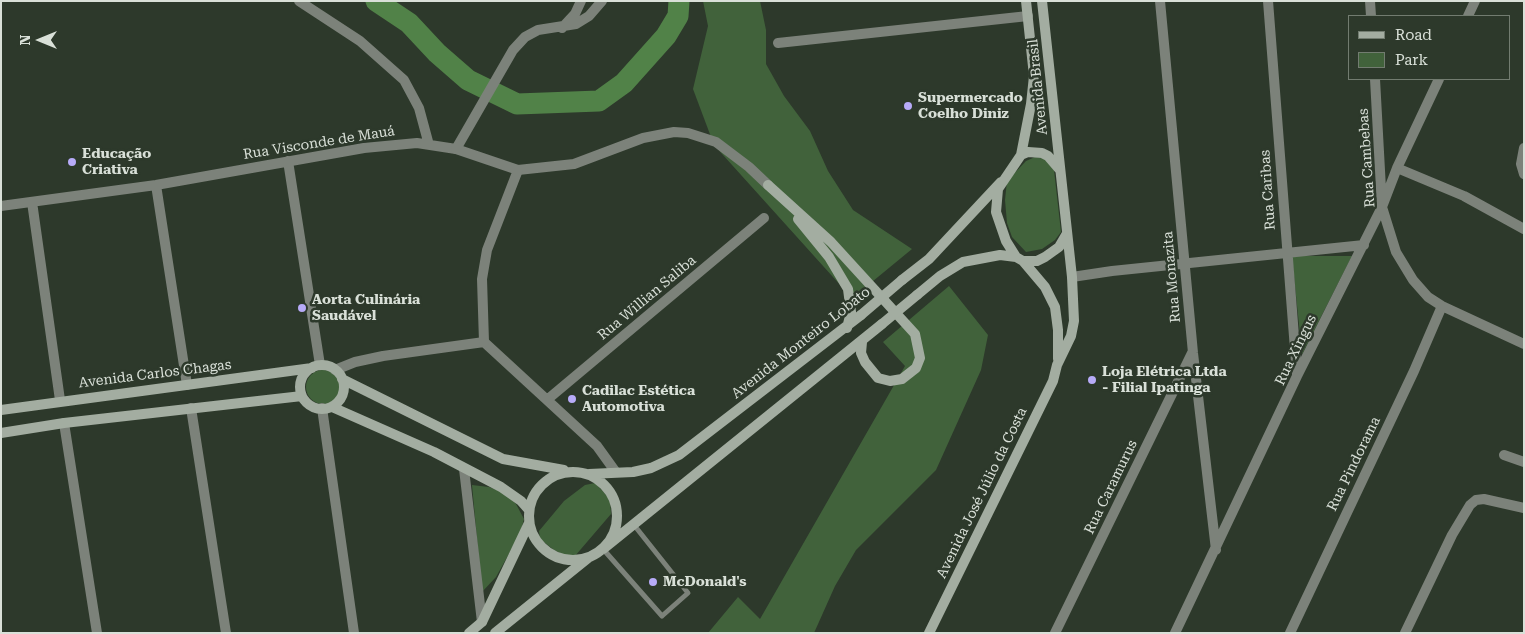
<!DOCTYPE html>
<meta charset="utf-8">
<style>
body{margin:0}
#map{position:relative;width:1525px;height:634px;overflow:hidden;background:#2d392b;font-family:"Roboto Serif",serif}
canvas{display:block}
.frame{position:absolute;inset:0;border:2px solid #d9e0d8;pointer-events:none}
.legend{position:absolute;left:1348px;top:15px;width:162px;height:65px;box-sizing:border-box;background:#2d392b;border:1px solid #727c70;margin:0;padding:6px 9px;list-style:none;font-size:15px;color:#d9e0d8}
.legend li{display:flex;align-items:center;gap:10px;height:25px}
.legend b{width:25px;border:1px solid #727c70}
.north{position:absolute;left:15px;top:15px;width:50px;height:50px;-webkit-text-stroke:4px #2d392b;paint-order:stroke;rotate:270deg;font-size:14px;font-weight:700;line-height:20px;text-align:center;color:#d9e0d8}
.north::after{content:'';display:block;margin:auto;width:18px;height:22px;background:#d9e0d8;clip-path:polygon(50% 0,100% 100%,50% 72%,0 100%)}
</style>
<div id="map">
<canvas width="1525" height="634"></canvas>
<div class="frame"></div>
<ul class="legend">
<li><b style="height:6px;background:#a3ada1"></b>Road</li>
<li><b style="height:14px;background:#41623b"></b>Park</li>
</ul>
<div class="north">N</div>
</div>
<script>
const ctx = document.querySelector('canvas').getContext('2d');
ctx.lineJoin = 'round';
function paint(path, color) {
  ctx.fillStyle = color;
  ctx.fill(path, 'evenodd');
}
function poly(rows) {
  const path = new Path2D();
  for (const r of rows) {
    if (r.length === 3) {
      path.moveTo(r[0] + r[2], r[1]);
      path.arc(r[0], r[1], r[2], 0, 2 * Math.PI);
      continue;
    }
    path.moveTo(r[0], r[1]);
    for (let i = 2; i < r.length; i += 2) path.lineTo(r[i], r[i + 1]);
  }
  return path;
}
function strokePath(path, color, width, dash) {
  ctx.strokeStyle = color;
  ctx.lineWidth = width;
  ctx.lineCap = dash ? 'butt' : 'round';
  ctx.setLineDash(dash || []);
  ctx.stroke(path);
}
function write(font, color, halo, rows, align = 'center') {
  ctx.font = font + ' "Roboto Serif",serif';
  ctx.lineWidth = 5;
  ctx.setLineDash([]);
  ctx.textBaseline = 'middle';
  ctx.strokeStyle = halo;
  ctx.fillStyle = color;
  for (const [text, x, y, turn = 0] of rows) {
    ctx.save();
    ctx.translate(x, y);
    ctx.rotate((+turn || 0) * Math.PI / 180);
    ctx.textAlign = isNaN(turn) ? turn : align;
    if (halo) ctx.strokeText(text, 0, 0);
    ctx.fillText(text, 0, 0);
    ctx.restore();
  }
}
const green = poly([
 [703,1,760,1,766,30,766,64,784,96,810,131,828,171,853,210,912,249,850,300,851,297,714,145,693,89,708,26],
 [1035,157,1046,159,1054,170,1061,232,1055,240,1042,249,1026,252,1012,237,1007,223,1005,200,1007,181,1026,161],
 [1292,256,1352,256,1302,354],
 [949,286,988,335,981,370,936,470,856,550,835,586,814,633,708,633,738,597,760,619,905,366,883,342],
 [323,387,17],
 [595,483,610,499,611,514,575,556,564,555,554,550,540,539,539,531,564,501,585,485],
 [472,485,489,487,507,494,516,504,524,519,520,534,496,577,482,592]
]);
const river = poly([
 [376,1,409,23,437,53,468,80,517,104,599,101,624,83,666,36,678,16,679,1]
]);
const service = poly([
 [603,549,662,616,688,593,634,525]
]);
const minor = poly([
 [299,1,360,41,404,80,419,108,429,145],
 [1160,1,1193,353,1216,550],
 [1268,1,1297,375],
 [1370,1,1371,16],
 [1468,16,1475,1],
 [778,43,1028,16],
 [1375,79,1382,207,1396,252,1413,280,1428,297,1442,306,1524,344],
 [1524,148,1521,164,1524,174],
 [288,161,320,365],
 [1397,168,1464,196,1524,229],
 [518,170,574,164,643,138,674,132,688,133,716,142,749,167,768,185],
 [156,185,187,385],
 [32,202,60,400],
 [1,206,156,185,364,148,417,143,456,149],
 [1072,277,1112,271,1364,245],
 [335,370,355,362,383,356,484,342,597,446,615,471],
 [548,399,764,218],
 [191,408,226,633],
 [322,408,354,633],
 [64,423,97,633],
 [1504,455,1524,462],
 [464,469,482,622],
 [1055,633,1192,353],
 [1175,633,1297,376,1382,207,1397,168,1439,79],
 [1290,633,1414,371,1442,306],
 [1405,633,1452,535,1470,505,1476,500,1484,499,1524,508]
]);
const tertiary = poly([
 [562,28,575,14,581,1],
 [484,342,482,279,487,250,518,170,456,149,513,50,525,37,538,30,576,24,589,16,602,1]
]);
const secondary = poly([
 [1021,155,1031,104,1034,76,1026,1],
 [1060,170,1048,156,1042,153,1028,152,1021,155,998,189,996,212,1006,241,1016,257,1023,261,1037,261,1045,257,1059,247,1066,235],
 [768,185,831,242,915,334,920,358,916,368,902,379,890,381,878,378,865,362,861,353,862,342],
 [798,219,829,257,848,289,851,312,847,328],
 [1023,261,1045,287,1055,307,1058,330,1058,359],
 [902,280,929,259,1001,182],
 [917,295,940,276,963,262,1000,255,1016,257],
 [322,387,22],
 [342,379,503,459,564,470],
 [332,407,434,452,501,487,521,501,529,510],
 [1,410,312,368],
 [1,433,64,423,302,396],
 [573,516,44],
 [589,474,633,472,651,468,679,455,861,315],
 [603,549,882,324],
 [469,633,482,622,529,523],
 [495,633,588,558],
 [929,633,1053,381,1057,365,1071,336,1074,321,1072,277,1042,1]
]);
const secondaryBridge = poly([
 [861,315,902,280],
 [882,324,917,295]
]);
const markers = [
 [908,106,5,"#b7abf8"],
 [72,162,5,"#b7abf8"],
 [302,308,5,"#b7abf8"],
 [1092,380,5,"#b7abf8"],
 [572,399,5,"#b7abf8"],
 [653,582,5,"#b7abf8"]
];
const streetNames = [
 ["Avenida Brasil",1038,87,-96],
 ["Rua Visconde de Mauá",319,143,-9],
 ["Rua Cambebas",1367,158,-94],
 ["Rua Caribas",1268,190,-94],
 ["Rua Monazita",1172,277,-95],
 ["Rua Willian Saliba",647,298,-40],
 ["Avenida Monteiro Lobato",801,343,-38],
 ["Rua Xingus",1296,350,-64],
 ["Avenida Carlos Chagas",155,374,-7],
 ["Rua Pindorama",1354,464,-64],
 ["Rua Caramurus",1111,487,-64],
 ["Avenida José Júlio da Costa",982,493,-64]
];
const poiNames = [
 ["Supermercado",918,98],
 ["Coelho Diniz",918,114],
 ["Educação",82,154],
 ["Criativa",82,170],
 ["Aorta Culinária",312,300],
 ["Saudável",312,316],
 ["Loja Elétrica Ltda",1102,372],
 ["- Filial Ipatinga",1102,388],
 ["Cadilac Estética",582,391],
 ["Automotiva",582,407],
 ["McDonald's",663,582]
];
paint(green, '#41623b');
strokePath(river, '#518248', 21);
strokePath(service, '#7c827a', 5);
strokePath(minor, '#7c827a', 10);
strokePath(tertiary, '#7c827a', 10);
strokePath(secondary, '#a3ada1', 10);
strokePath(secondaryBridge, '#a3ada1', 10);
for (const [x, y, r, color] of markers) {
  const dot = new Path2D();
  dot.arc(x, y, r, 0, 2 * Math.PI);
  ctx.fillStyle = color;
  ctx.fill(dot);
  strokePath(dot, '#2d392b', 2);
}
write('14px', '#d9e0d8', '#2d392b', streetNames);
write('bold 14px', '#d9e0d8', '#2d392b', poiNames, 'left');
</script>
